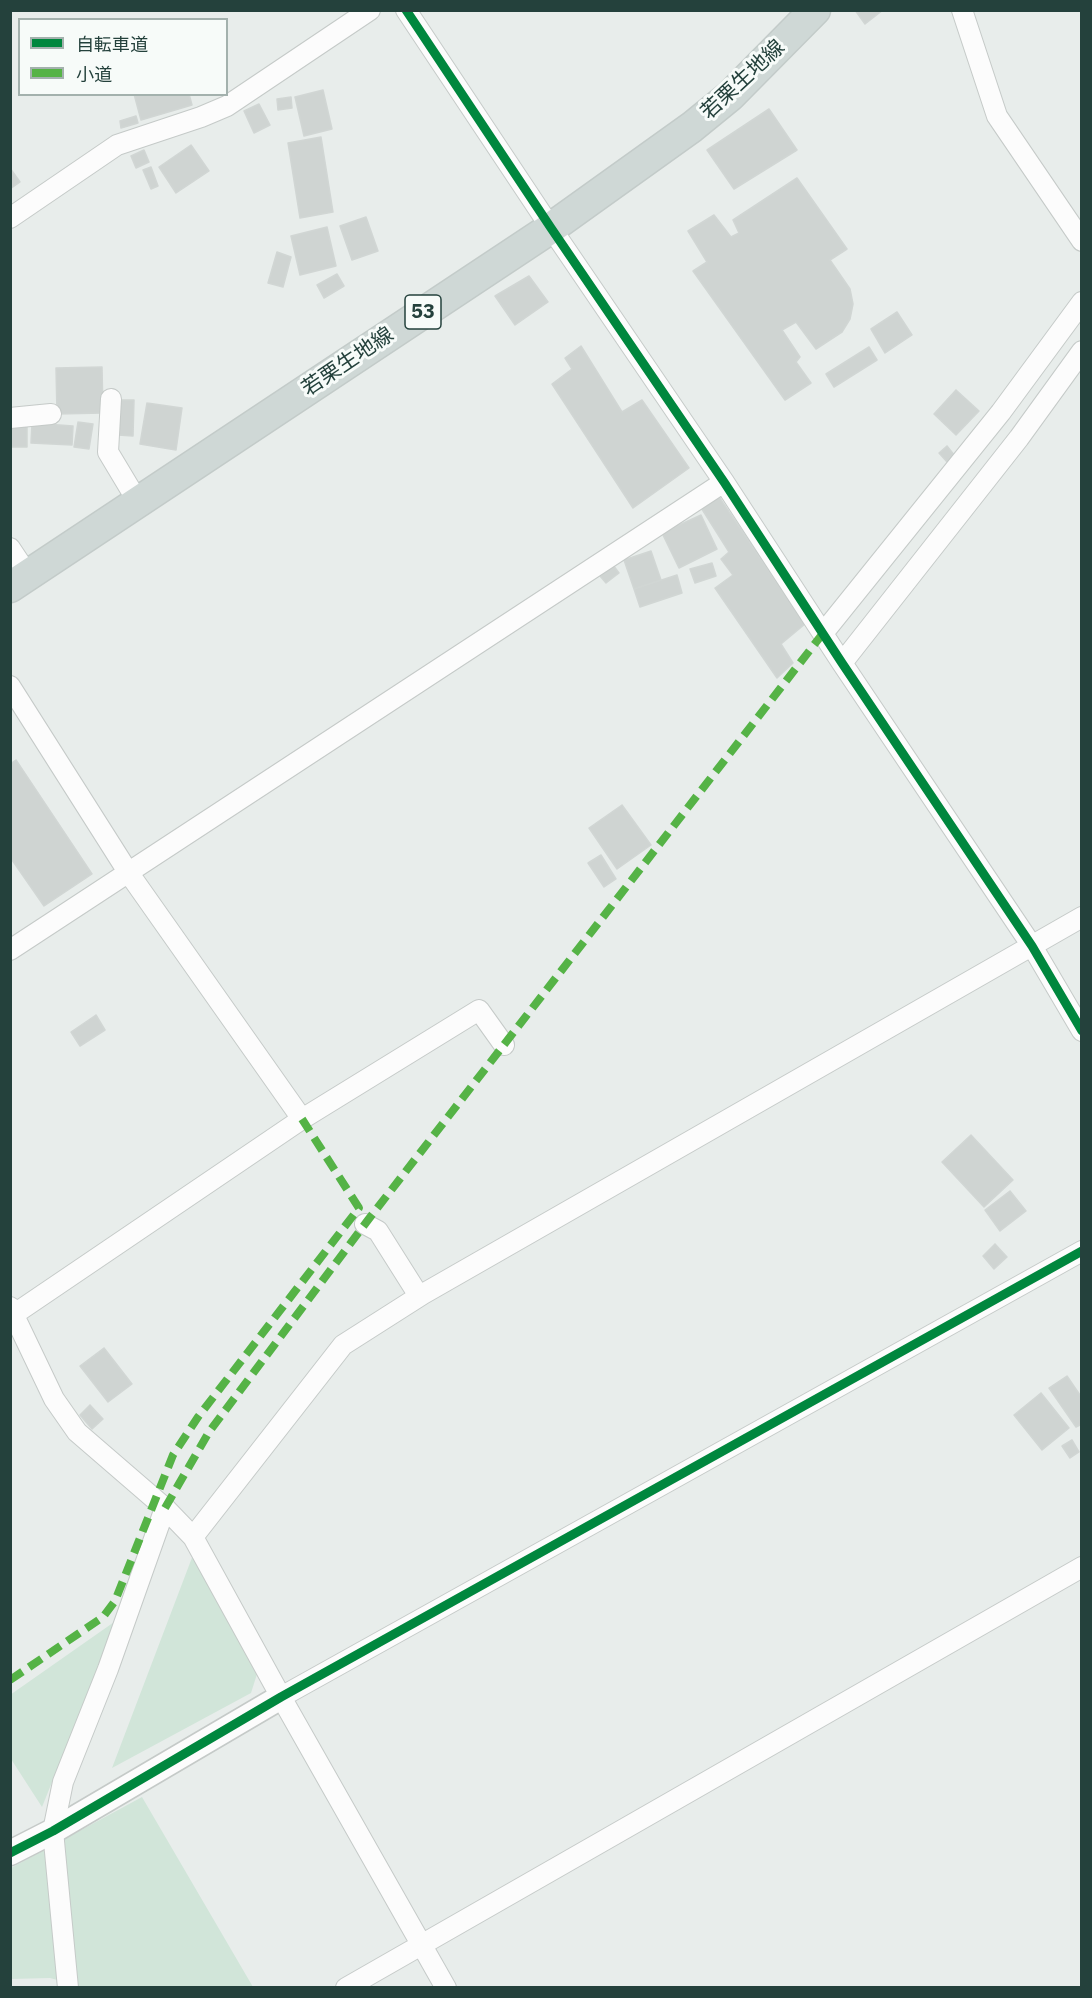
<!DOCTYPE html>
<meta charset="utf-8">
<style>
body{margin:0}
#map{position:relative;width:1092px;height:1998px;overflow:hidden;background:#e8edeb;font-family:"IBM Plex Sans","Noto Sans JP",sans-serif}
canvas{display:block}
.frame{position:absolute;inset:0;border:12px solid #24413c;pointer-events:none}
.legend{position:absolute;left:18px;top:18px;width:210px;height:78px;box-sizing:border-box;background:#f7fbf9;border:2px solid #a3b1ad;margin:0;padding:8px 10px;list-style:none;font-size:18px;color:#24413c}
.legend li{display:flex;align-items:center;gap:12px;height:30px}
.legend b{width:30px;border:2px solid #a3b1ad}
</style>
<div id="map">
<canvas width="1092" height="1998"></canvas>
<div class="frame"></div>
<ul class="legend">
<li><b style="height:8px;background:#00873e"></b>自転車道</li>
<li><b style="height:8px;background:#55b346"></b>小道</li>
</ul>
</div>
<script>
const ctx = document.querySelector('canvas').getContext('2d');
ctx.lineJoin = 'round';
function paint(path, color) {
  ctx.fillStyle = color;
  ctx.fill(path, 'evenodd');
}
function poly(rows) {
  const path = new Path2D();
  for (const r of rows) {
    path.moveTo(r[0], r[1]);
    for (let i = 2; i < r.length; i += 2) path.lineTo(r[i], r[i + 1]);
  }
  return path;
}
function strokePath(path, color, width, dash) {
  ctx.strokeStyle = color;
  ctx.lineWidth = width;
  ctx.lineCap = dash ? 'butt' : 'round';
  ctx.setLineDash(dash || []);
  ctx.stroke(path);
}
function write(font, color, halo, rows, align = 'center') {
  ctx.font = font + ' "IBM Plex Sans","Noto Sans JP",sans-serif';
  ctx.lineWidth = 6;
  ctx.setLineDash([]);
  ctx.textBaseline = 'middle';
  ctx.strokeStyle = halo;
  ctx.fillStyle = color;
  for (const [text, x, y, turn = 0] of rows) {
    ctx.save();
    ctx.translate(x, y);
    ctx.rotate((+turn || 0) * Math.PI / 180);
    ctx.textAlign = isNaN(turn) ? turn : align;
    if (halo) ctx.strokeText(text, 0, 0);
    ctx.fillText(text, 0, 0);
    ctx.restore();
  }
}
const green = poly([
 [193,1555,257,1674,251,1693,112,1768],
 [117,1620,42,1807,11,1759,10,1695],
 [142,1797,253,1987,87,1988,50,1978,11,1979,11,1868]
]);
const building = poly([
 [855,10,883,10,865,24,855,10],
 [323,90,332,129,304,136,295,97,323,90],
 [134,94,189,94,192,105,141,120,134,94],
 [291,97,292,108,278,110,277,99,291,97],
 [259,104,270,125,254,133,244,111,259,104],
 [769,109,797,150,734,189,707,150,769,109],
 [136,116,138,123,121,128,120,121,136,116],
 [321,137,333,212,300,218,288,143,321,137],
 [191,145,209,171,176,193,159,167,191,145],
 [144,150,149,162,136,168,131,156,144,150],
 [151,167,158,186,151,189,143,170,151,167],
 [10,168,20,182,10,189,10,168],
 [797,178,847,249,830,260,850,289,853,304,850,319,842,332,816,349,796,322,782,330,800,357,796,362,811,383,785,400,693,271,707,262,688,231,714,215,731,237,739,233,733,220,797,178],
 [366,217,378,251,352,260,340,226,366,217],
 [327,227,336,266,300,275,291,236,327,227],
 [277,252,291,257,283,287,268,283,277,252],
 [337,274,344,286,324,298,317,285,337,274],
 [529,276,548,302,515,325,495,296,529,276],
 [897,312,912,335,885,353,871,329,897,312],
 [581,346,622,412,642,400,689,468,633,508,552,384,572,369,565,358,581,346],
 [869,347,877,360,834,387,826,374,869,347],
 [102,367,103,413,57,414,56,368,102,367],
 [956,390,979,411,956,435,934,414,956,390],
 [119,400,134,400,133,436,118,435,119,400],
 [147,403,182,408,176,450,140,444,147,403],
 [78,422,93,424,89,449,74,447,78,422],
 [10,423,27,423,27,447,10,447,10,423],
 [32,423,73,426,72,445,31,443,32,423],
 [947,446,955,456,948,463,939,453,947,446],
 [717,494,805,624,781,644,793,663,777,678,715,588,733,575,721,559,729,552,700,506,717,494],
 [701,515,717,549,679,568,662,533,701,515],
 [651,551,661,580,634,589,624,560,651,551],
 [712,563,716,576,695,583,690,569,712,563],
 [613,565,619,573,606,583,600,576,613,565],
 [677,575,682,593,640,607,634,589,677,575],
 [16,760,92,874,44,906,10,857,10,764,16,760],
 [622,805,651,845,617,869,589,828,622,805],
 [601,855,616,879,604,887,588,863,601,855],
 [96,1015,105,1030,80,1046,71,1032,96,1015],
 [971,1135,1013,1180,984,1207,942,1162,971,1135],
 [1010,1191,1026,1211,1000,1231,985,1210,1010,1191],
 [995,1244,1007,1257,994,1269,983,1256,995,1244],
 [104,1348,132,1384,108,1402,80,1366,104,1348],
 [1067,1376,1082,1398,1082,1424,1076,1427,1049,1388,1067,1376],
 [1041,1393,1069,1428,1042,1450,1014,1415,1041,1393],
 [90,1405,103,1419,92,1429,80,1415,90,1405],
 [1072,1440,1079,1452,1070,1458,1062,1446,1072,1440]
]);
const minor = poly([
 [406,10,551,228,724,482,842,663,1032,946,1082,1031],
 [962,10,997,116,1082,241],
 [10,218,117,145,201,117,227,106,370,10],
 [111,399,108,452,138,502],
 [10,418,51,414],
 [10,548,28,575],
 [824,632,1001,412,1082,302],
 [842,663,1019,438,1082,351],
 [10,686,128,872,302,1119],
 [10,950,724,482],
 [365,1224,378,1231,419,1296],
 [10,1307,54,1399,77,1432,165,1508,193,1537,281,1697,446,1988],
 [10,1317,302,1119,479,1010,504,1045],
 [193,1537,343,1345,423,1294,1082,917],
 [281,1697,1082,1251],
 [68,1988,53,1831,63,1782,108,1669,165,1508],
 [346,1988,1082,1567]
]);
const tertiary = poly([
 [10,1853,53,1831,281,1697]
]);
const primary = poly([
 [10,587,551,228,692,127,730,96,815,10]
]);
const quiet = poly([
 [165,1508,209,1432,368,1220,824,632],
 [10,1680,103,1617,115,1601,173,1455,198,1417,359,1208,302,1119]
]);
const cycleway = poly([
 [406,10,551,228,724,482,842,663,1032,946,1082,1031],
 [10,1853,53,1831,281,1697,1082,1251]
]);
const shields = [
 [423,312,36]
];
const shieldNames = [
 ["53",423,312]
];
const streetNames = [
 ["若栗生地線",743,80,-43],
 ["若栗生地線",348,362,-34]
];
paint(green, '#d1e5d9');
paint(building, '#cfd4d2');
strokePath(building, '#d1d6d4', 1.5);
strokePath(minor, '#c5cac8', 22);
strokePath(tertiary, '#c5cac8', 27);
strokePath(primary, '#c3cbc9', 33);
strokePath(minor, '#fcfcfc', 20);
strokePath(tertiary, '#fcfcfc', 24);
strokePath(primary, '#cfd8d6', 30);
strokePath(quiet, '#55b346', 8, [15, 8]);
strokePath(cycleway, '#00873e', 9);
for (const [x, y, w] of shields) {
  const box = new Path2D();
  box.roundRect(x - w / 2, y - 17, w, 34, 4.5);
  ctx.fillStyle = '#f7fbf9';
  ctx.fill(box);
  strokePath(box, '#24413c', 1.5);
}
write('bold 20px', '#24413c', null, shieldNames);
write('21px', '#24413c', '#f7fbf9', streetNames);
</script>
